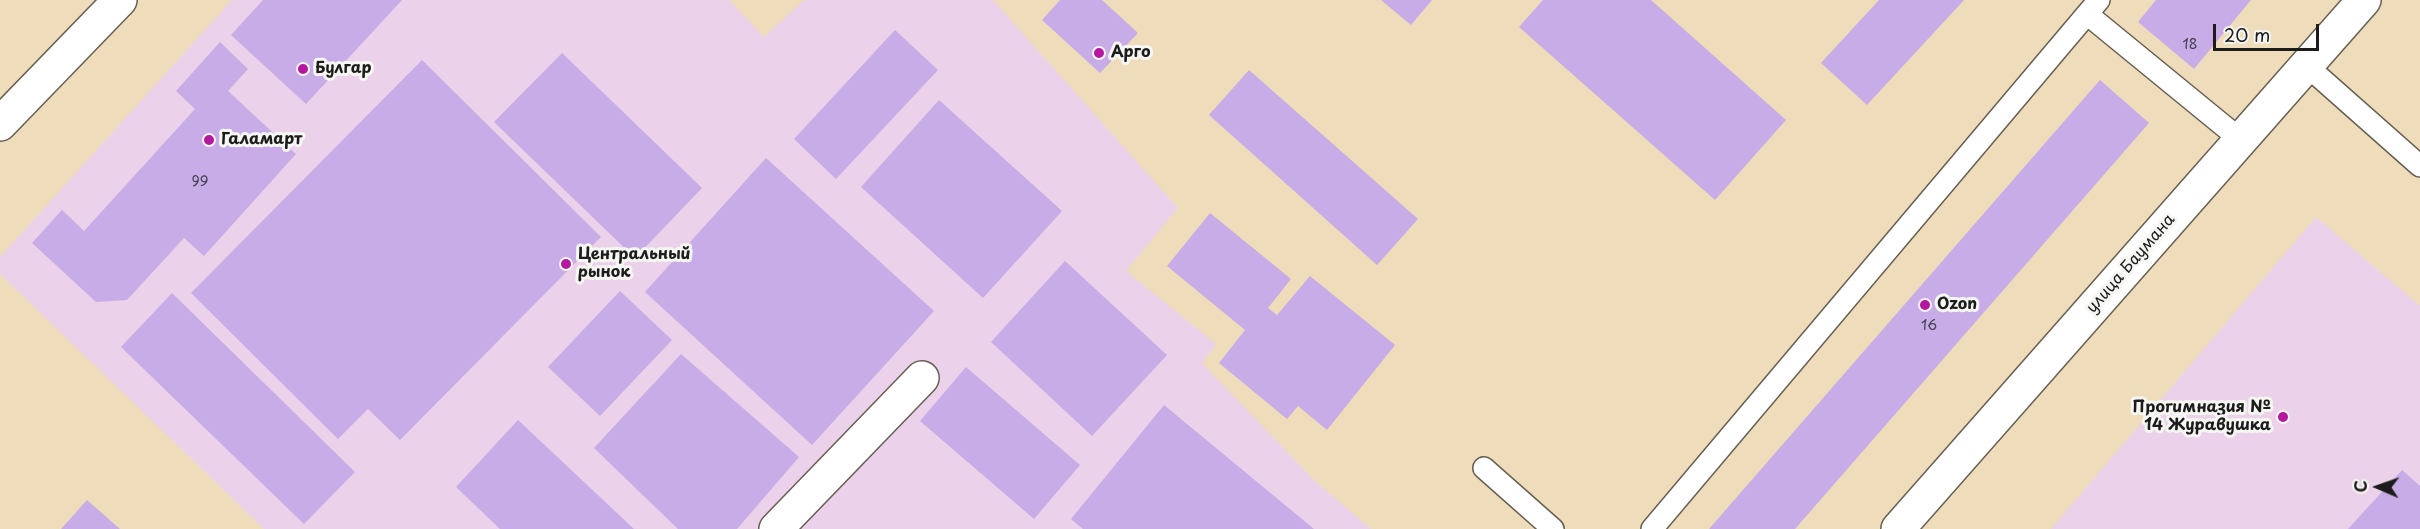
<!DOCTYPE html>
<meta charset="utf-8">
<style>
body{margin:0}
#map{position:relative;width:2420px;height:529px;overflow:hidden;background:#efdcba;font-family:"Playpen Sans",sans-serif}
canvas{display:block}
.north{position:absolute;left:2348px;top:457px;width:60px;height:60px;-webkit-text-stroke:4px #f6f6f2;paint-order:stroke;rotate:272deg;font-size:16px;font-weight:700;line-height:24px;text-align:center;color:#1c1c1c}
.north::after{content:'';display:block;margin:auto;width:21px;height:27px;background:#1c1c1c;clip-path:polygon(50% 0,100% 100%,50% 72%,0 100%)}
.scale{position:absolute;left:2213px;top:24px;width:106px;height:27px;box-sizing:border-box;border:3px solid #1c1c1c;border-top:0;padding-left:8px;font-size:18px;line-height:21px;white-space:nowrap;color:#1c1c1c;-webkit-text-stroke:4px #f6f6f2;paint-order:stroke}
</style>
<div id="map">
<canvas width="2420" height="529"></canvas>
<div class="north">С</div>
<div class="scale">20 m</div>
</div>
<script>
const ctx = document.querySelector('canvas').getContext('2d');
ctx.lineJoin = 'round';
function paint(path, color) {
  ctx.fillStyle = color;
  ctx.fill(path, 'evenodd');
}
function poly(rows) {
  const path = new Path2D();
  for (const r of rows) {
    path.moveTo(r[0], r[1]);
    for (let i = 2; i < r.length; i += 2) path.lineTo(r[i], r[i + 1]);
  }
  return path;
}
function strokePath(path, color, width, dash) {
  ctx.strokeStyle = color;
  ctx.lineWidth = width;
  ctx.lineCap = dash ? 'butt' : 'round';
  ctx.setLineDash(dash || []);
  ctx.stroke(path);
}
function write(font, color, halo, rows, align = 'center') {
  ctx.font = font + ' "Playpen Sans",sans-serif';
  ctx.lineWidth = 6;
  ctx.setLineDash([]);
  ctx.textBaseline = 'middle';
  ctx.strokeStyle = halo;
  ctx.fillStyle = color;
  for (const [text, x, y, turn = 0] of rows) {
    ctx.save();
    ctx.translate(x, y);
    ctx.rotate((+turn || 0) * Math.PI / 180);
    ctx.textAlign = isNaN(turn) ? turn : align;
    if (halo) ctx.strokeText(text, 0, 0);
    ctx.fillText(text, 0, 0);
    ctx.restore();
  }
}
const built = poly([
 [232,0,729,0,764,37,804,0,993,0,1178,208,1126,271,1216,344,1202,363,1315,481,1371,529,264,529,0,274,0,257],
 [2316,217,2420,306,2420,529,2051,529]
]);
const building = poly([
 [263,0,402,0,306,104,231,35],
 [1060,0,1102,0,1138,33,1100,73,1042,20],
 [1381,0,1432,0,1411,25],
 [1543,0,1651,0,1786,120,1715,200,1519,27],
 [1879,0,1964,0,1867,105,1821,63],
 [2156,0,2251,0,2194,69,2138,22],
 [895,30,938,70,836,179,794,139],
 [220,42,248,69,228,91,296,154,204,256,184,238,127,300,96,302,32,243,62,210,84,231,195,109,176,91],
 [562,53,702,188,635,258,494,122],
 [422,60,601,237,400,440,368,409,338,439,191,293],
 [1249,70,1418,219,1377,265,1209,115],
 [2100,80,2149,123,1795,529,1709,529],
 [939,100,1062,211,983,298,861,187],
 [766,158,934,311,812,445,645,292],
 [1210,213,1291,279,1268,308,1277,315,1310,276,1395,345,1327,430,1298,406,1287,419,1219,363,1245,330,1167,266],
 [1065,261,1167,355,1092,436,991,342],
 [620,291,672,340,600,416,548,367],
 [172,293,355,472,304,524,121,347],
 [681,354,799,457,737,529,678,529,594,448],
 [966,367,1080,465,1034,519,920,421],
 [1164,405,1314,529,1083,529,1071,519],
 [518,420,634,529,500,529,456,487],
 [2402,470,2420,486,2420,529,2348,529],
 [87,500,120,529,61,529]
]);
const service = poly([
 [2087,14,2099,0],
 [2307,66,2420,166],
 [1484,468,1553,529],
 [1652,529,2087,14,2241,140]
]);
const minor = poly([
 [0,124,120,0],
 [776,529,922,378],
 [1898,529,2364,0]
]);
const markers = [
 [1099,53,6,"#b5179e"],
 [303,69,6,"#b5179e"],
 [209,140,6,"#b5179e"],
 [566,264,6,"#b5179e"],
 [1925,305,6,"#b5179e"],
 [2283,417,6,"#b5179e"]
];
const numberNames = [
 ["18",2190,45],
 ["99",200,182],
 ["16",1929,326]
];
const poiNames = [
 ["Арго",1111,53],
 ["Булгар",315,69],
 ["Галамарт",221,140],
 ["Центральный",578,255],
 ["рынок",578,273],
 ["Ozon",1937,305],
 ["Прогимназия №",2271,408,"right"],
 ["14 Журавушка",2271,426,"right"]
];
const streetNames = [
 ["улица Баумана",2131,264,-49]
];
paint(built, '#ecd1ea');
paint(building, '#c7ace7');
strokePath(service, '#665f53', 24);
strokePath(minor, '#665f53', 36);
strokePath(service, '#fff', 21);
strokePath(minor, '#fff', 33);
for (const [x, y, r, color] of markers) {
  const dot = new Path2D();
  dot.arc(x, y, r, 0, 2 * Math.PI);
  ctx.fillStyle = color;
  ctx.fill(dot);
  strokePath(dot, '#f6f6f2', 2);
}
write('14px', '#47404f', null, numberNames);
write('bold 16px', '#1c1c1c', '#f6f6f2', poiNames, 'left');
write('16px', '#1c1c1c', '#f6f6f2', streetNames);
</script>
